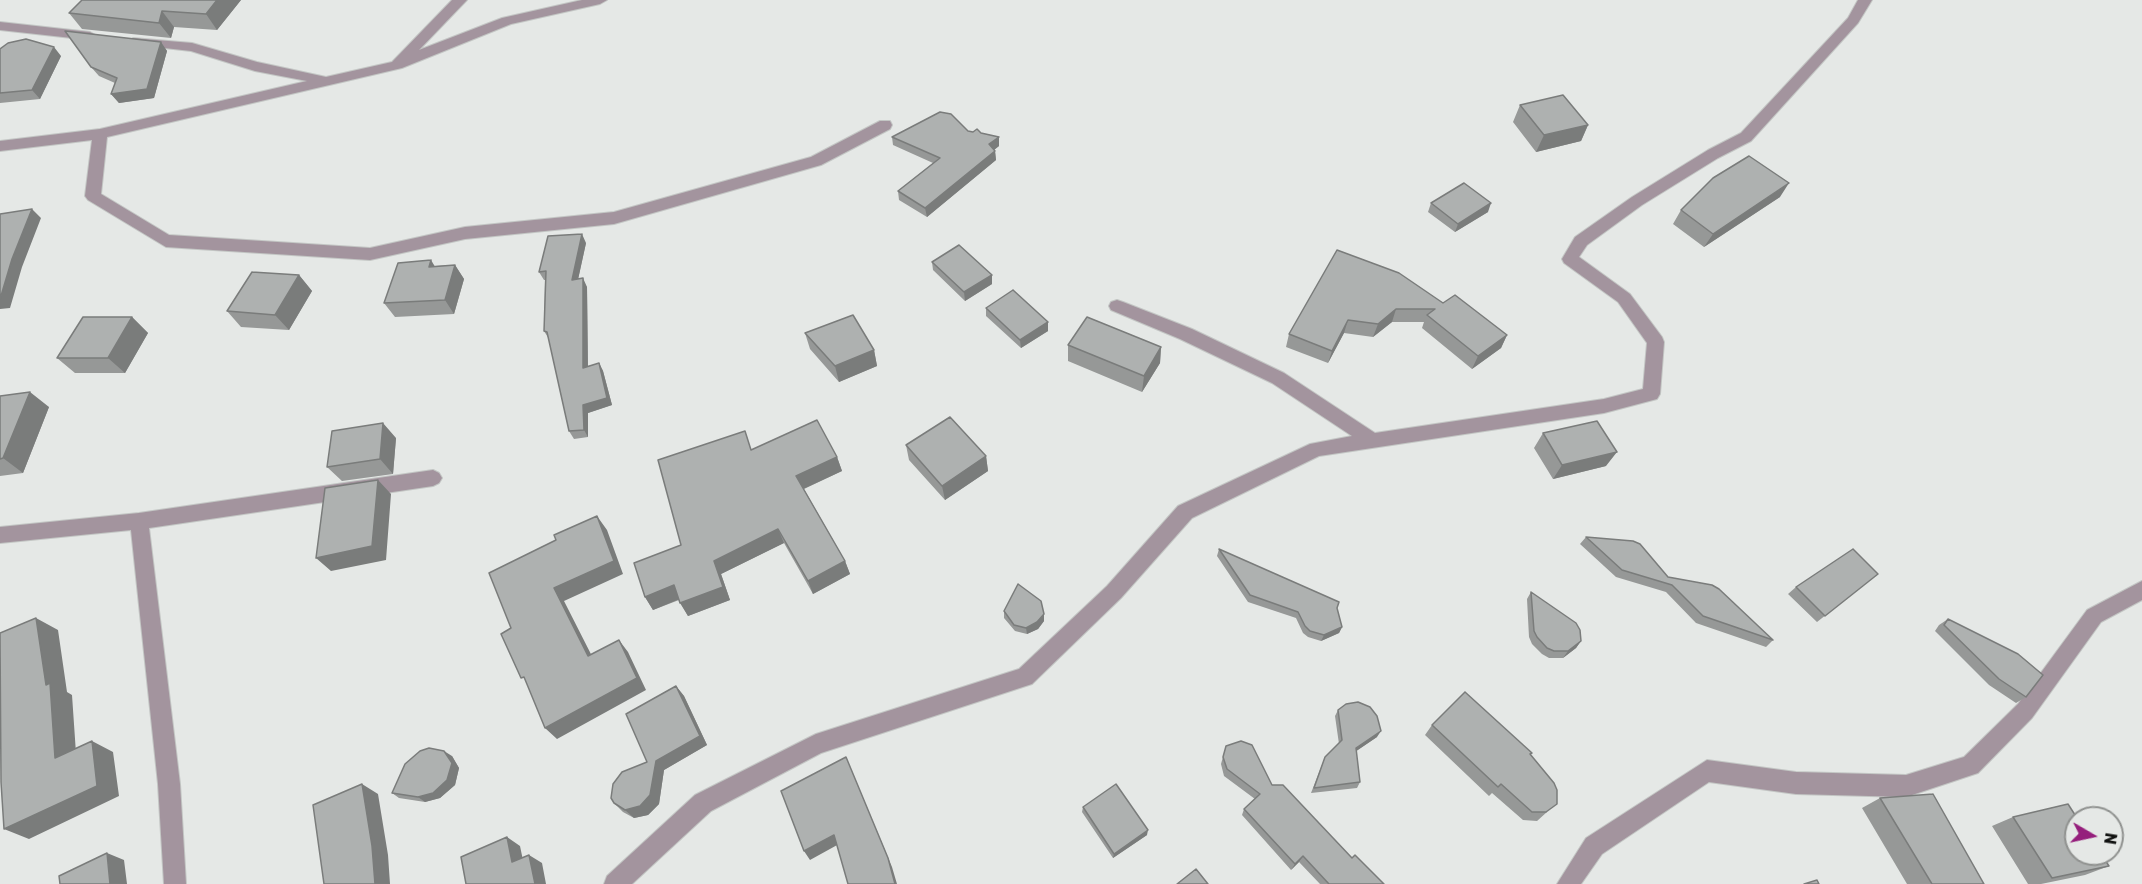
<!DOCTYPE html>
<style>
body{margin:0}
#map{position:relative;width:2142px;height:884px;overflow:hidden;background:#e5e8e6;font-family:Rubik,sans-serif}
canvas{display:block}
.north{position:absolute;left:2064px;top:806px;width:60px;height:60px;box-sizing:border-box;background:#e5e8e6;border:2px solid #909290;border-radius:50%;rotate:99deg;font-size:16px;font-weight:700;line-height:24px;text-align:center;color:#101110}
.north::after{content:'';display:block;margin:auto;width:21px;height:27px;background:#951f7c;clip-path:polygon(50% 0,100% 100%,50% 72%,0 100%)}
</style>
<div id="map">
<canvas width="2142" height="884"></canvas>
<div class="north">N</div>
</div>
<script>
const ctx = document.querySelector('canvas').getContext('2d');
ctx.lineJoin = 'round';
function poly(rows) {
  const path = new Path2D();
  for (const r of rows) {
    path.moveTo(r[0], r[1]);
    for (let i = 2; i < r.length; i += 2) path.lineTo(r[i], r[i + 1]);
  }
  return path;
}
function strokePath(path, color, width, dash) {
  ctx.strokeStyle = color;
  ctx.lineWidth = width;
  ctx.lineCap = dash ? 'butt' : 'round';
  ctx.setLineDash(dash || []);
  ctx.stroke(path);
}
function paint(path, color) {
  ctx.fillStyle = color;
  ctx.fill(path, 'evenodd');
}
const minor = poly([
 [452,0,467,0,419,50,502,18,582,0,607,0,600,4,511,24,402,68,107,137,101,194,169,235,370,248,465,227,614,212,811,157,880,121,890,121,892,125,890,129,821,165,614,224,465,239,370,260,166,247,88,200,85,196,92,140,0,151,0,141,100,129,307,81,255,71,191,51,138,45,131,41,133,38,192,43,257,62,326,77,392,62,452,0],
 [1858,0,1872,0,1858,23,1751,141,1718,158,1642,205,1587,245,1579,257,1630,294,1662,337,1664,342,1660,394,1657,399,1604,413,1319,456,1192,518,1121,598,1032,684,821,753,711,811,632,884,604,884,607,876,695,795,816,734,1019,669,1107,586,1178,506,1310,444,1352,436,1272,383,1180,339,1111,310,1109,306,1111,302,1117,300,1123,302,1192,329,1284,373,1375,433,1604,399,1643,389,1647,343,1618,302,1564,263,1562,259,1575,237,1632,197,1708,150,1741,133,1848,18,1858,0],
 [0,22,90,32,97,36,90,40,0,30,0,22],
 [433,470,439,473,442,478,439,483,433,486,149,528,180,784,186,884,164,884,158,784,131,530,0,543,0,527,139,513,433,470],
 [2142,581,2142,600,2101,622,2032,718,1978,773,1906,797,1796,794,1709,782,1602,854,1581,884,1557,884,1586,838,1707,760,1796,772,1906,775,1964,757,2018,704,2087,610,2142,581]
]);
const wall = poly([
 [82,0,241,0,217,30,174,27,171,38,82,29,69,13],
 [161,42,167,51,154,98,119,103,111,94,115,83,99,76,91,67],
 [0,49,61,56,40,99,0,103],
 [1520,105,1588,125,1581,141,1536,152,1513,122],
 [981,133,999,146,994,150,995,151,996,160,927,217,899,200,898,191,933,163,893,145,892,137],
 [1780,197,1704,247,1673,224,1681,210],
 [1431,203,1488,212,1455,232,1428,212],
 [586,243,578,279,587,287,588,367,599,363,603,371,612,405,588,413,588,437,574,439,569,431,549,339,544,331,545,280,544,280,539,272],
 [1337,250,1507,335,1501,348,1472,369,1422,328,1424,322,1392,322,1373,337,1344,333,1328,363,1286,347,1289,334],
 [932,262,992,284,965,301,933,270],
 [455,265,464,279,454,314,395,317,384,303,435,266],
 [299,275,312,291,289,330,241,327,227,311],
 [986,308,1048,331,1021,348,986,316],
 [132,317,148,333,125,373,75,373,57,358],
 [805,333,874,350,877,366,839,382,810,349],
 [1068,345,1161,347,1160,363,1142,392,1068,361],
 [0,396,49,407,23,473,0,476],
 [1543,433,1606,466,1553,479,1534,448],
 [396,438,393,474,342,481,327,467],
 [906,445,986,456,988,471,945,500,909,460],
 [752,450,837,457,842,471,804,489,845,561,850,574,813,594,784,543,721,574,730,600,688,616,679,600,653,610,645,597,681,545],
 [1586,537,1668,577,1773,640,1766,647,1696,623,1666,592,1616,577,1580,544],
 [1219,549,1337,608,1342,627,1339,633,1321,641,1308,637,1303,633,1296,618,1248,602,1217,556],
 [1878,574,1817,622,1788,594,1796,587],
 [1531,592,1581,641,1576,648,1563,658,1549,658,1542,654,1532,644,1529,637,1527,599],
 [1004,611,1044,614,1044,621,1038,629,1027,634,1015,631,1004,618],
 [1948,619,2026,697,2016,703,1989,685,1935,631,1939,625],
 [676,686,684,696,707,745,664,770,659,804,648,815,634,818,623,812,614,803,647,762],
 [1338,710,1377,737,1356,751,1360,782,1357,788,1311,793,1325,757,1339,744,1335,716],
 [1432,725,1530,754,1547,812,1537,821,1523,820,1492,793,1489,796,1425,735],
 [1226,746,1272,785,1352,858,1384,884,1320,884,1299,862,1291,870,1242,815,1244,809,1255,799,1224,776,1221,764],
 [452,756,459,768,455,785,440,798,425,802,399,798,392,793],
 [1880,798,1984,884,1907,884,1862,808],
 [1083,807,1147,835,1113,858,1082,812],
 [2013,817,2109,866,2085,875,2041,884,2028,884,1992,826]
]);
const shadedWall = poly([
 [217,0,241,0,217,30,206,14],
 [162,11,174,27,171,38,159,23],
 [161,42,167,51,154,98,119,103,111,94],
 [54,47,61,56,40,99,32,90],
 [1588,125,1581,141,1536,152,1544,135],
 [999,137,999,146,990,153,989,144],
 [995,151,996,160,927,217,925,208],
 [1789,183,1780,197,1704,247,1713,234],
 [1491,203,1488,212,1455,232,1458,224],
 [32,209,41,218,22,267,10,308,0,309,0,299,12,259],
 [582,234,586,243,576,289,572,280],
 [431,260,440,275,429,267],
 [455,265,464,279,454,314,445,300],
 [299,275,312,291,289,330,275,315],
 [992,275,992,284,965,301,964,292],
 [583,278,587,287,588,376,583,368],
 [1396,309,1392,322,1373,337,1378,324],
 [132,317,148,333,125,373,108,358],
 [1348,320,1344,333,1328,363,1332,351],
 [1048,322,1048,331,1021,348,1020,340],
 [1507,335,1501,348,1472,369,1478,356],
 [1161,347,1160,363,1142,392,1144,376],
 [874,350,877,366,839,382,835,366],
 [599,363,603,371,612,405,588,413,588,437,584,430,583,405],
 [30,392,49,407,23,473,3,458],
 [383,423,396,438,393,474,380,459],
 [1617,452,1606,466,1553,479,1562,465],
 [986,456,988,471,945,500,942,486],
 [837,457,842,471,801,490,796,476],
 [378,480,391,494,386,560,331,571,316,558],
 [597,516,607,530,623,574,564,601,598,668,588,656,554,588],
 [778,529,784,543,721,574,730,600,688,616,680,603,714,561],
 [845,561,850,574,813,594,808,581],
 [674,585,682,598,653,610,645,597],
 [1044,614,1044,621,1038,629,1027,634,1026,628],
 [36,618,58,630,67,692,72,695,77,768,55,758],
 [1342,627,1339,633,1321,641,1324,635],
 [619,640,628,652,646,690,557,739,545,728],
 [1581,641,1576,648,1563,658,1568,651],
 [676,686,684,696,707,745,664,770,659,804,648,815,634,818,625,810,656,761],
 [1381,731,1377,737,1352,754,1356,748],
 [92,741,113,752,119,796,29,839,4,829],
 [444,751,452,756,459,768,455,785,440,798,425,802,418,797],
 [846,757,892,867,897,884,895,884],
 [362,784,378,794,388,855,390,884,375,884],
 [1148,830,1147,835,1113,858,1114,854],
 [834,835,839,844,810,860,804,851],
 [507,837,520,846,525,870,512,862],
 [107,853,124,860,127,884,110,884],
 [529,855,542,863,546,884,535,884],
 [1303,856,1299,862,1291,870,1295,864]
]);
const building = poly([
 [82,0,217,0,206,14,162,11,159,23,69,13,82,0],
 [65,31,161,42,147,89,111,94,117,78,91,67,65,31],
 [26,39,54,47,32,90,0,93,0,49,8,43,26,39],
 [1563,95,1588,125,1544,135,1520,105,1563,95],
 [940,112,951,114,968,131,973,132,977,129,981,133,999,137,989,144,995,151,925,208,898,191,940,158,892,137,940,112],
 [1749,156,1789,183,1713,234,1681,210,1713,178,1749,156],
 [1464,183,1491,203,1458,224,1431,203,1464,183],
 [32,209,12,259,0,299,0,214,32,209],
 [582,234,572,280,583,278,583,368,599,363,607,398,583,405,584,430,569,431,547,332,544,331,546,271,539,272,548,236,582,234],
 [959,245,992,275,964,292,932,262,959,245],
 [1337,250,1399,273,1443,303,1455,295,1507,335,1478,356,1427,315,1435,309,1396,309,1378,324,1348,320,1332,351,1289,334,1337,250],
 [431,260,429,267,455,265,445,300,384,303,398,263,431,260],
 [252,272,299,275,275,315,227,311,252,272],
 [1013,290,1048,322,1020,340,986,308,1013,290],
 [853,315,874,350,835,366,805,333,853,315],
 [83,317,132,317,108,358,57,358,83,317],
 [1087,317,1161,347,1144,376,1068,345,1087,317],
 [30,392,3,458,0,459,0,396,30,392],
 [950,417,986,456,942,486,906,445,950,417],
 [817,420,837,457,796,476,845,561,808,581,778,529,714,561,723,587,680,603,674,585,645,597,634,563,681,545,658,460,745,431,751,450,817,420],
 [1597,421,1617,452,1562,465,1543,433,1597,421],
 [383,423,380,459,327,467,332,431,383,423],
 [378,480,372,546,316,558,325,488,378,480],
 [597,516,614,561,554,588,588,656,619,640,637,678,545,728,524,677,521,678,501,634,511,628,489,573,556,540,554,535,597,516],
 [1586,537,1633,541,1640,544,1668,577,1712,585,1719,589,1773,640,1703,616,1672,585,1622,570,1586,537],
 [1219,549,1339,602,1337,608,1342,627,1324,635,1310,631,1305,626,1298,612,1250,595,1219,549],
 [1853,549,1878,574,1825,616,1796,587,1853,549],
 [1018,584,1041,601,1044,614,1037,622,1026,628,1014,625,1004,611,1018,584],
 [1531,592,1576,623,1580,630,1581,641,1568,651,1554,651,1547,648,1537,637,1534,631,1531,592],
 [36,618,46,685,50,683,55,758,92,741,97,786,4,829,1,782,0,633,36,618],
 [1948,619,2018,654,2043,675,2026,697,1999,679,1944,625,1948,619],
 [676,686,700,736,656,761,650,795,640,806,625,810,614,803,611,798,613,784,622,772,647,762,626,714,676,686],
 [1465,692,1532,753,1530,754,1554,783,1557,790,1557,804,1546,812,1532,812,1501,784,1498,787,1432,725,1465,692],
 [1358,702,1370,707,1377,716,1381,731,1356,748,1360,782,1314,788,1325,757,1342,740,1338,710,1346,704,1358,702],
 [1241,741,1252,745,1272,785,1283,785,1352,858,1355,855,1384,884,1329,884,1303,856,1295,864,1244,809,1260,794,1227,769,1223,757,1226,746,1241,741],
 [429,748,444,751,452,763,447,780,433,793,418,797,392,793,405,764,420,751,429,748],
 [846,757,888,858,895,884,848,884,834,835,804,851,781,791,846,757],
 [362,784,372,846,375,884,324,884,313,805,362,784],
 [1116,784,1148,830,1114,854,1083,807,1116,784],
 [1933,794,1984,884,1932,884,1880,798,1933,794],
 [2068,804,2077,818,2076,818,2076,854,2101,854,2109,866,2052,878,2013,817,2068,804],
 [507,837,512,862,529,855,535,884,466,884,461,857,507,837],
 [107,853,110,884,60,884,59,876,107,853],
 [1196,869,1208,884,1177,884,1196,869],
 [1817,880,1819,884,1804,884,1817,880]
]);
strokePath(minor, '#c3c6c4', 2);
paint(minor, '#a3949e');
paint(wall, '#969897');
paint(shadedWall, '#7a7c7b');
paint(building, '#aeb1b0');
strokePath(building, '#7a7c7b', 1.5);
</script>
